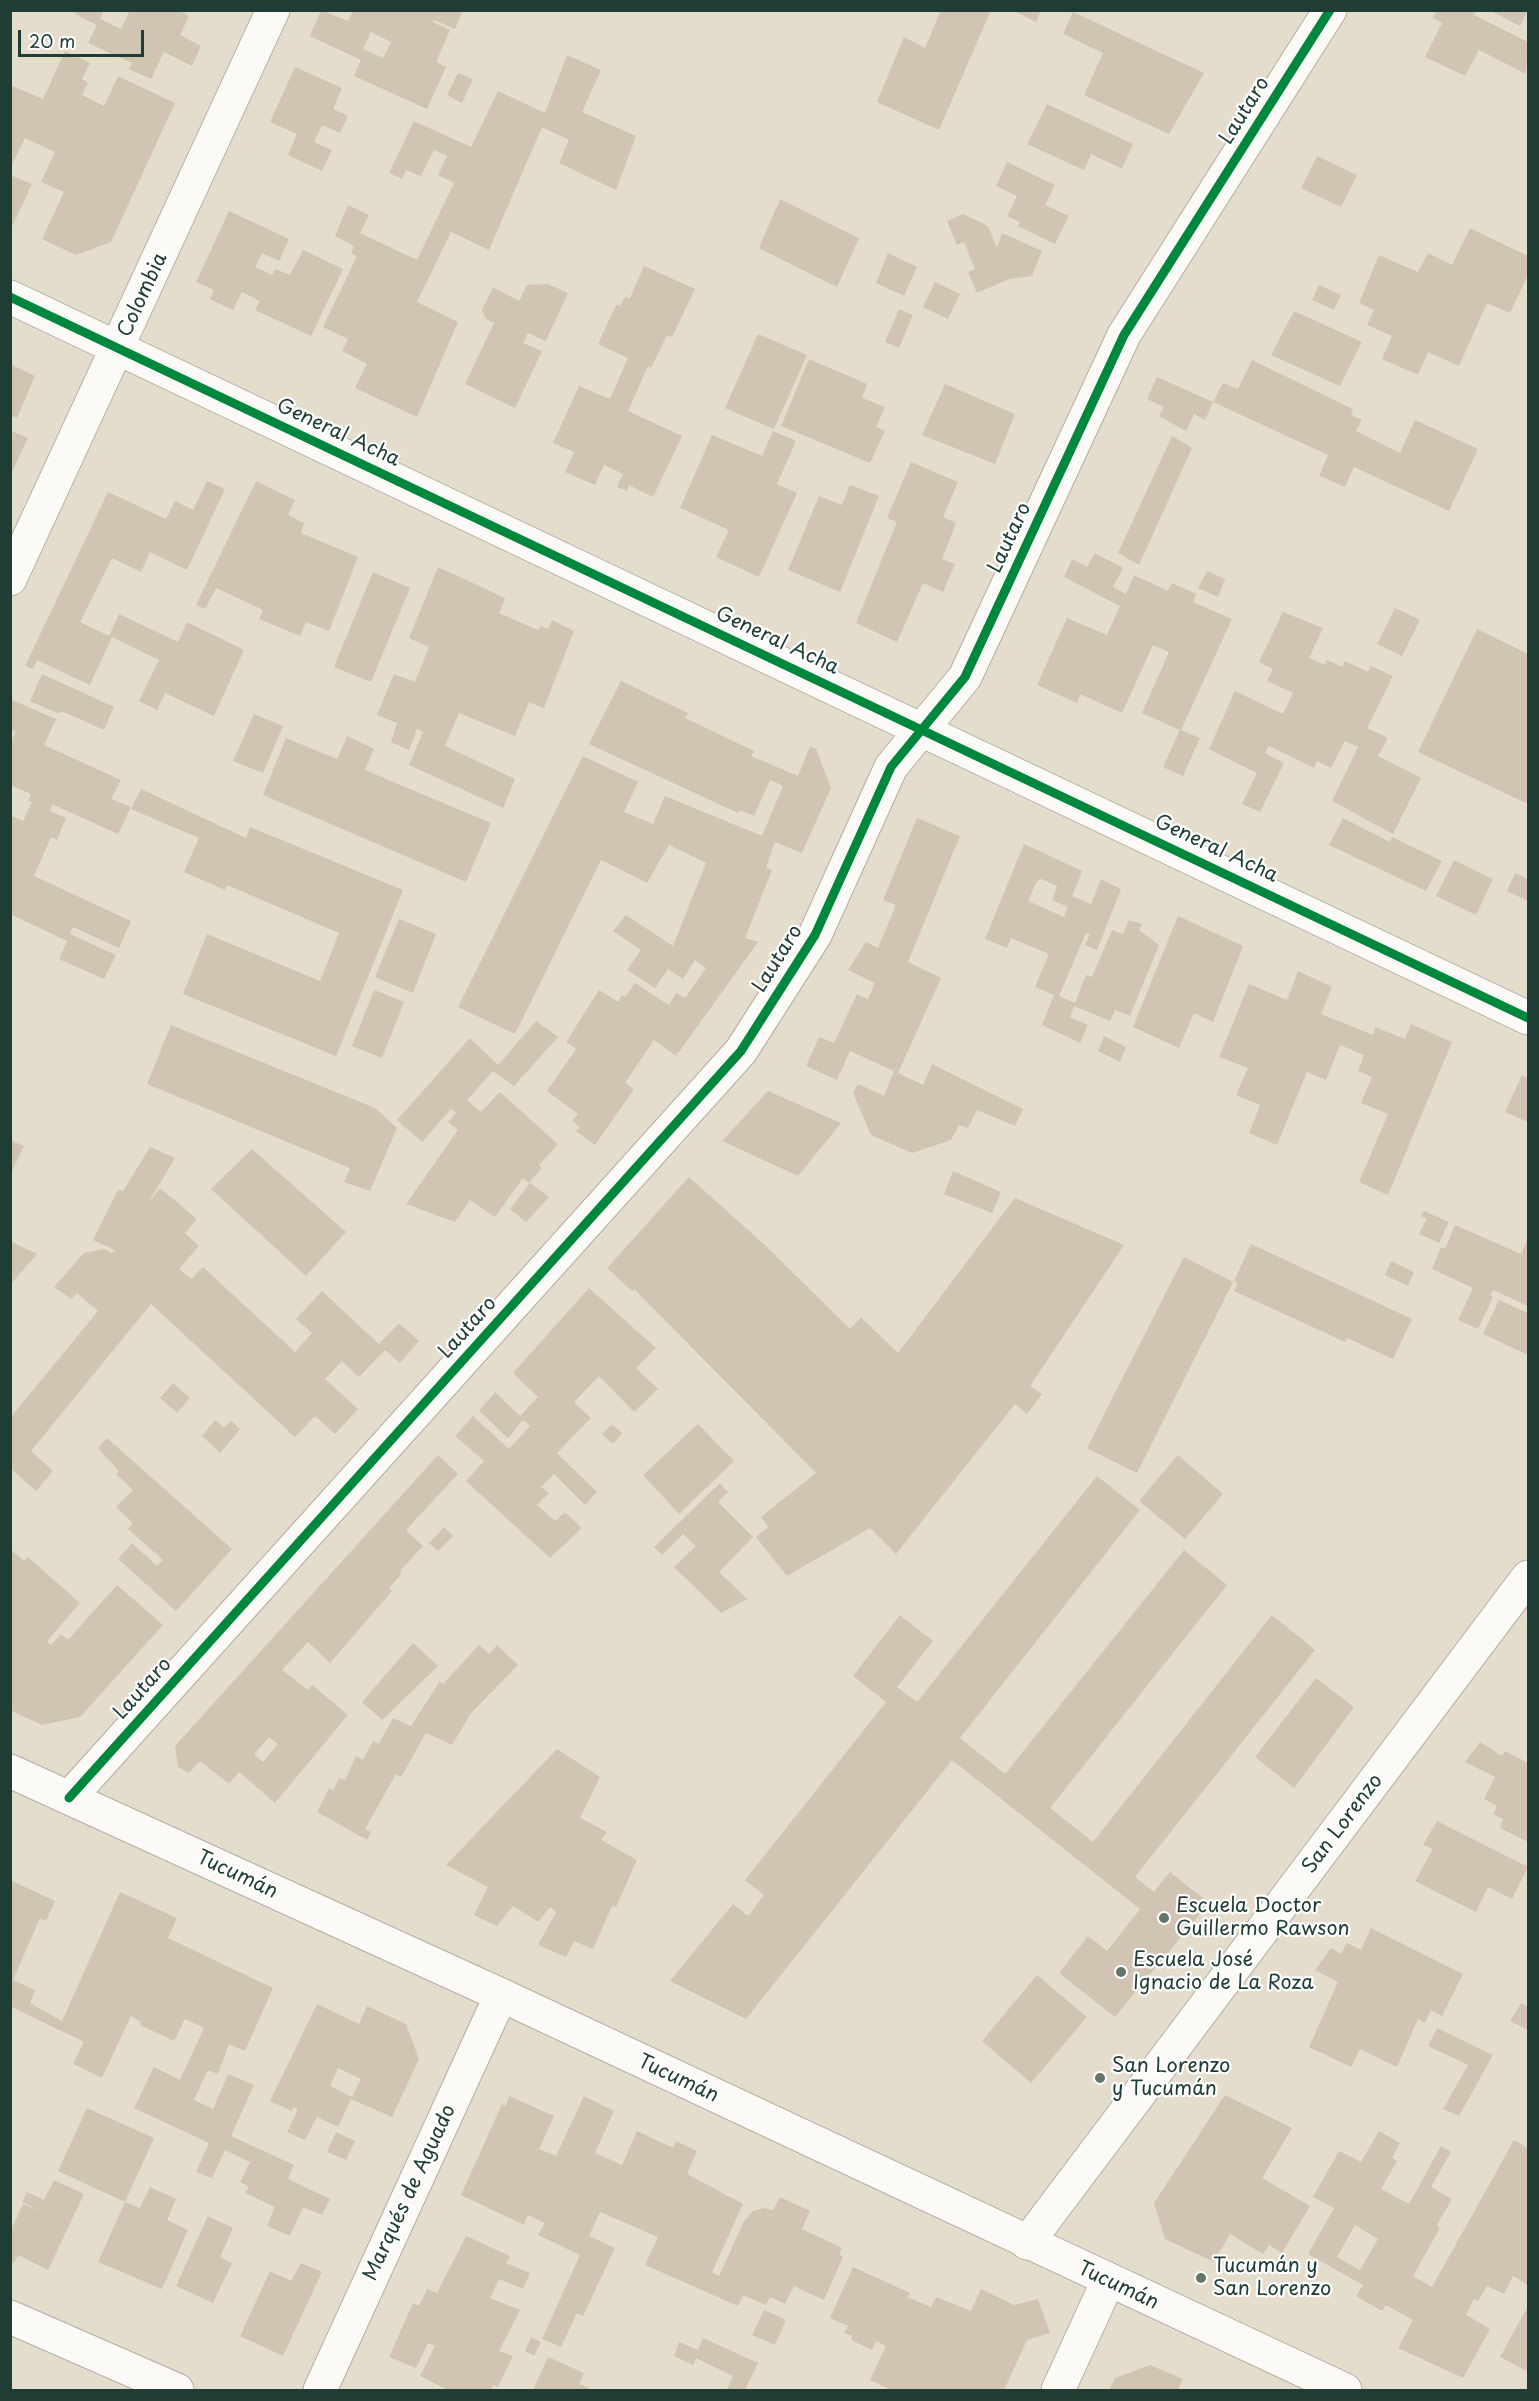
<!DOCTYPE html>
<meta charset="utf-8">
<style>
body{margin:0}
#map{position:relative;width:1539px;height:2401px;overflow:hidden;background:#e4ddcc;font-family:"Playpen Sans",sans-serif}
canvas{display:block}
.frame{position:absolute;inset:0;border:12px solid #1f3d34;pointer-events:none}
.scale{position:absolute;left:18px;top:30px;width:126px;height:27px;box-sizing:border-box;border:3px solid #1f3d34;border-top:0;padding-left:8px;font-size:18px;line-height:21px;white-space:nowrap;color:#1f3d34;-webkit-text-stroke:4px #fff;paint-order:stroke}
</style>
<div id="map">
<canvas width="1539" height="2401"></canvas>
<div class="frame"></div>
<div class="scale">20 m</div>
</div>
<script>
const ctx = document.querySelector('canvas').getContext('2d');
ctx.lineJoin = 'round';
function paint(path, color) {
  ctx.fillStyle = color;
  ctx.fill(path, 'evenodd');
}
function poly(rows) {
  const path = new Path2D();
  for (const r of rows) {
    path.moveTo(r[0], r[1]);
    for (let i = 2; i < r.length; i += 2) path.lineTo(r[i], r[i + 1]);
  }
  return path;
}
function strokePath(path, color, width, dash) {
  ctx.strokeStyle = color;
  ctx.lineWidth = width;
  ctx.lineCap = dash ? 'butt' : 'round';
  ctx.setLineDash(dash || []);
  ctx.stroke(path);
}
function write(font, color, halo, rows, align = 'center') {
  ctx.font = font + ' "Playpen Sans",sans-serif';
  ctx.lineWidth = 4.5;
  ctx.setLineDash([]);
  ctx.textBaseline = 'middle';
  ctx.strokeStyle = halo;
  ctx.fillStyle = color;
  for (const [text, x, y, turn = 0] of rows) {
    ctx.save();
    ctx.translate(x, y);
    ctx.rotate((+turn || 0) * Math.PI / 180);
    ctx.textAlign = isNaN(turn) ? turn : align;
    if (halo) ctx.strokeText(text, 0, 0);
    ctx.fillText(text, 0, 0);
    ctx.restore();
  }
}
const building = poly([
 [77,10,104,10,100,19,121,29,130,10,178,10,189,16,180,35,201,46,192,66,164,52,151,79,129,69,132,63,88,43,97,25,75,14],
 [321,10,348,21,353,10,463,10,455,29,434,20,433,22,450,30,436,62,446,67,427,109,354,76,361,60,310,36],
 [371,32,391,42,383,58,363,49],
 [941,10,991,10,939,130,877,102,904,37,925,48],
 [1012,10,1041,10,1036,22],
 [1437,10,1476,10,1474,15,1528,42,1526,74,1479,50,1465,76,1425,57,1442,23,1433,18],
 [1489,10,1528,10,1520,26],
 [1073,12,1204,73,1169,134,1084,95,1103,53,1063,34],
 [65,51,90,63,82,79,88,83,82,95,104,106,118,76,175,103,111,242,76,255,42,239,64,192,41,182,55,152,25,138,10,169,10,85,43,99],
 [567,55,601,70,582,112,636,136,616,190,559,163,569,140,542,127,489,250,451,232,417,302,458,322,417,417,355,388,367,364,342,351,348,339,323,327,357,256,351,253,354,246,335,236,348,205,369,215,360,233,417,260,454,183,438,175,447,156,434,150,421,176,406,170,402,179,389,173,414,121,471,147,498,91,545,113],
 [295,67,342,88,333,109,348,116,340,133,322,125,314,142,332,150,322,171,288,155,297,134,270,122],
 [458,73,473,79,462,103,447,95],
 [1047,104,1133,144,1122,169,1091,154,1084,170,1027,144],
 [1317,156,1357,175,1341,207,1301,188],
 [1007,162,1055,185,1045,205,1069,216,1055,244,1018,226,1020,222,1007,216,1017,196,996,186],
 [10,175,32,184,13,225,10,224],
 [780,199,859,238,837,287,759,248],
 [229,211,289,239,279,261,262,253,255,267,272,275,275,269,290,275,303,250,343,269,311,336,255,310,260,301,242,292,233,310,210,299,214,290,196,282],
 [963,214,988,226,997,248,1002,233,1042,251,1032,276,1009,279,977,293,968,272,975,269,964,242,957,245,947,221],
 [1470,228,1528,256,1528,275,1510,313,1487,303,1459,366,1428,352,1418,375,1382,359,1392,336,1367,325,1374,310,1359,303,1379,255,1418,272,1428,253,1452,265],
 [888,253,917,267,904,296,876,283],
 [644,266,695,289,672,337,667,335,651,368,648,366,628,411,682,436,653,497,629,485,627,491,617,487,623,474,604,465,595,485,565,472,574,452,553,443,579,386,610,399,628,358,598,344,616,305,620,306,625,297,630,298],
 [935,282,960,294,948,319,923,307],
 [548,284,568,293,546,341,528,333,523,343,542,351,515,408,465,384,494,323,486,319,482,310,493,287,519,301,527,285],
 [1319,285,1341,295,1334,310,1312,300],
 [899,309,913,315,899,348,885,342],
 [1294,311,1362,342,1340,386,1271,355],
 [758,334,807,355,774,429,725,408],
 [809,359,867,384,862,398,885,407,876,427,885,431,870,463,781,426],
 [1252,360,1353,409,1351,415,1362,420,1356,431,1400,453,1415,420,1478,449,1449,511,1354,467,1345,487,1319,476,1328,455,1213,402,1223,383,1238,389],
 [10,364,35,376,17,418,10,415],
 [1157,377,1213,402,1205,420,1194,414,1186,431,1159,416,1164,407,1147,399],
 [945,384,1015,414,995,464,922,435],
 [10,430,28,438,10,476],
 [773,431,796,441,777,484,797,493,759,577,716,557,729,530,680,508,712,435,762,456],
 [1172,436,1192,448,1139,565,1118,553],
 [911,462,958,482,943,517,956,523,942,559,955,564,943,592,923,583,897,642,856,623,897,522,887,518],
 [207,481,225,489,187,570,150,552,141,572,112,558,80,622,109,636,119,614,178,642,187,622,244,650,214,716,165,693,157,710,139,701,159,660,112,637,90,685,37,660,33,669,25,666,108,492,166,519,175,501,193,510],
 [256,481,295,500,288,515,304,523,301,533,358,557,329,631,306,622,300,636,259,619,263,610,216,588,205,609,196,605],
 [850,485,879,496,840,592,788,570,819,496,842,505],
 [1095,553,1123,568,1113,587,1126,594,1134,575,1168,591,1172,583,1196,594,1193,602,1232,619,1181,730,1200,738,1183,776,1163,767,1180,730,1142,713,1169,652,1153,645,1122,713,1080,694,1077,703,1037,685,1067,618,1107,635,1120,606,1064,577,1072,559,1087,567],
 [438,567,505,598,499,613,538,630,541,626,548,629,552,620,574,631,544,708,529,702,515,736,459,713,445,746,515,779,503,808,409,765,423,732,417,729,409,750,391,742,397,723,377,715,394,674,415,682,429,647,409,638],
 [1207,571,1225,579,1218,597,1198,588],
 [373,572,410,588,371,682,334,667],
 [1395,608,1420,620,1402,656,1377,644],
 [1283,612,1323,628,1309,658,1325,665,1327,660,1342,667,1345,661,1368,672,1371,666,1393,676,1367,728,1388,738,1378,756,1421,778,1393,834,1332,801,1358,747,1345,741,1331,768,1317,761,1314,768,1269,746,1265,753,1284,763,1260,812,1242,804,1257,773,1209,749,1235,691,1283,714,1293,693,1267,681,1273,669,1259,662],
 [1477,629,1528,654,1528,804,1418,752],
 [42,674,114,707,104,730,64,712,57,713,30,701],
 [621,681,688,713,685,718,754,751,751,756,798,776,810,746,816,749,831,788,802,853,775,842,766,867,772,870,745,938,758,942,676,1056,654,1040,625,1083,634,1089,595,1145,576,1131,580,1127,572,1121,578,1114,547,1091,576,1049,566,1042,599,990,618,1002,622,995,625,997,635,983,669,1005,676,993,685,998,706,968,695,960,683,979,668,969,655,988,627,970,641,950,613,931,626,915,673,946,706,863,669,845,647,883,601,860,515,1034,458,1007,583,756,638,782,624,812,653,824,665,796,762,836,783,786,770,780,754,816,739,810,738,813,589,744],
 [10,699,56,719,44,745,121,780,111,799,131,807,118,834,52,804,50,811,66,818,57,840,51,837,34,876,131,921,119,948,73,927,70,934,116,955,104,979,59,959,67,941,10,914,10,815,23,821,32,802,28,801,31,794,10,785,10,743,16,732,10,729],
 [254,714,283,726,263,773,233,761],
 [347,736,374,749,365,770,491,823,466,882,263,795,286,738,337,759],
 [141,789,246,838,250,827,403,890,336,1056,183,994,207,934,320,981,339,933,227,885,225,890,184,872,199,838,131,809],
 [917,818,960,836,908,962,941,978,898,1073,923,1085,932,1064,1023,1109,1015,1126,977,1110,968,1128,959,1125,951,1140,912,1153,871,1135,853,1093,858,1084,884,1096,894,1071,850,1051,837,1080,806,1066,819,1037,834,1043,857,994,868,999,875,983,848,970,866,942,878,948,896,905,883,900],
 [1343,818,1390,842,1392,837,1442,861,1426,891,1329,845],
 [1024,844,1082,871,1072,896,1091,904,1101,879,1121,889,1097,950,1085,945,1090,934,1086,933,1059,996,1075,1003,1086,975,1092,977,1112,930,1123,934,1129,920,1142,924,1139,930,1159,945,1130,1016,1115,1010,1110,1021,1074,1006,1070,1017,1088,1025,1080,1043,1042,1025,1054,995,1035,987,1049,954,1011,938,1007,948,985,939],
 [1041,879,1057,886,1052,900,1068,907,1064,917,1028,901,1037,881],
 [1454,860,1493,879,1476,915,1436,896],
 [1515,873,1528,879,1528,901,1507,891],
 [1178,916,1243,946,1213,1022,1194,1013,1179,1048,1133,1027],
 [399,919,436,934,413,993,375,977],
 [1298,971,1332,987,1321,1014,1373,1035,1375,1027,1405,1039,1411,1024,1452,1042,1388,1195,1359,1182,1388,1114,1361,1103,1372,1077,1358,1071,1364,1055,1340,1045,1326,1080,1307,1072,1277,1145,1249,1133,1260,1105,1236,1095,1248,1068,1219,1057,1249,984,1287,1000],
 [374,990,404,1002,382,1058,352,1046],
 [536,1021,558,1037,514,1086,493,1071,467,1100,481,1112,500,1092,551,1138,558,1144,539,1165,542,1168,529,1183,523,1178,495,1217,470,1200,455,1222,406,1204,458,1130,448,1122,456,1113,451,1109,422,1142,397,1120,470,1038,498,1065],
 [171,1025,375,1108,397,1128,370,1191,344,1182,350,1168,147,1084],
 [1104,1036,1126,1047,1120,1062,1098,1051],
 [1522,1075,1528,1078,1528,1122,1505,1112],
 [768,1091,841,1123,798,1176,722,1141],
 [10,1140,24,1146,10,1175],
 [150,1147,175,1158,148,1203,160,1188,197,1219,185,1233,199,1246,179,1269,191,1279,203,1267,295,1352,312,1333,296,1319,322,1291,379,1344,399,1323,419,1341,400,1363,385,1350,359,1377,342,1361,325,1379,358,1409,335,1434,315,1416,295,1437,151,1304,31,1451,53,1471,36,1491,10,1468,10,1418,98,1311,77,1293,71,1299,54,1287,84,1253,104,1249,112,1253,115,1250,93,1240,118,1190,123,1191],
 [252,1149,346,1232,306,1276,211,1189],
 [953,1171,1001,1192,992,1213,944,1194],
 [689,1177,767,1247,850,1329,861,1317,898,1353,1015,1198,1124,1245,1030,1386,1042,1394,1027,1414,1015,1404,896,1554,870,1528,787,1576,756,1537,768,1527,761,1517,816,1473,634,1289,632,1291,607,1268],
 [530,1183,549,1197,526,1222,510,1209],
 [1424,1211,1449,1222,1439,1243,1419,1234,1427,1219,1421,1216],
 [1455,1225,1521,1254,1528,1238,1528,1306,1493,1290,1490,1295,1493,1297,1478,1329,1458,1320,1473,1288,1432,1269,1441,1247,1445,1249],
 [10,1241,37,1254,10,1285],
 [1251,1244,1412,1319,1393,1359,1347,1338,1345,1342,1234,1291,1238,1283,1234,1281],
 [1184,1257,1233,1282,1137,1473,1087,1448],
 [1391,1261,1414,1272,1408,1286,1385,1275],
 [589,1288,656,1348,636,1368,658,1389,634,1412,599,1376,574,1402,591,1418,557,1453,597,1492,585,1505,554,1474,541,1487,549,1493,537,1505,555,1521,565,1512,582,1528,550,1558,466,1481,484,1461,455,1436,473,1416,509,1449,530,1426,523,1420,508,1438,479,1411,495,1392,520,1416,538,1397,513,1373],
 [1499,1300,1528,1313,1528,1355,1483,1334],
 [173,1383,190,1398,177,1413,160,1398],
 [215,1420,224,1428,231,1421,240,1429,220,1453,202,1436],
 [612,1424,622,1433,613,1444,602,1434],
 [698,1424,734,1461,679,1514,643,1475],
 [107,1438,232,1549,176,1611,118,1559,132,1543,157,1566,163,1560,128,1529,133,1523,116,1507,133,1490,116,1474,119,1471,98,1448],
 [438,1455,458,1474,406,1530,423,1546,401,1570,400,1576,389,1588,392,1591,330,1663,308,1642,282,1670,308,1690,312,1685,348,1715,275,1803,239,1772,229,1784,200,1761,189,1773,178,1767,175,1746],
 [269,1737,278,1744,263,1762,254,1754],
 [1178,1455,1223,1494,1185,1539,1139,1501],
 [1097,1476,1140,1510,960,1738,1005,1774,1184,1550,1227,1585,1050,1808,1093,1842,1272,1615,1315,1650,1135,1877,1154,1892,1170,1872,1209,1903,1115,2017,1059,1973,1088,1936,1107,1951,1140,1909,952,1760,746,2019,670,1981,733,1904,748,1916,764,1895,745,1880,886,1702,853,1676,900,1615,933,1641,897,1687,917,1702],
 [720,1483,728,1492,718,1502,753,1537,719,1572,747,1599,721,1613,674,1567,696,1546,683,1534,662,1555,654,1547],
 [444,1527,453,1536,438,1551,429,1543],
 [10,1549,24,1561,28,1557,80,1603,47,1641,51,1645,61,1634,68,1640,117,1585,163,1625,80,1717,42,1725,10,1710],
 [413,1643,438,1666,382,1720,362,1702],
 [479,1645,489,1654,497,1645,518,1665,471,1713,452,1745,426,1733,401,1777,396,1774,365,1829,371,1832,367,1840,317,1812,329,1788,333,1791,339,1778,345,1780,356,1756,363,1760,373,1741,379,1744,393,1718,411,1726,440,1681,443,1684],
 [1316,1678,1354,1707,1294,1788,1255,1757],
 [1480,1742,1502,1756,1505,1751,1528,1763,1528,1842,1500,1828,1503,1819,1493,1814,1497,1806,1484,1799,1495,1777,1465,1762],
 [557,1749,600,1777,580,1818,607,1832,601,1840,637,1860,616,1907,612,1906,593,1949,574,1941,566,1957,538,1945,556,1912,550,1907,538,1922,513,1906,497,1926,474,1915,488,1887,446,1865],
 [1437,1821,1528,1867,1512,1899,1488,1887,1476,1912,1415,1881,1433,1849,1423,1845],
 [10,1880,55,1901,46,1921,40,1918,13,1980,35,1990,30,2003,62,2021,120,1892,177,1918,168,1938,273,1988,245,2051,229,2044,218,2074,208,2070,194,2100,213,2109,228,2074,254,2085,231,2136,294,2165,288,2179,330,2199,322,2215,303,2207,290,2236,267,2226,275,2207,245,2193,249,2187,240,2182,250,2162,225,2150,212,2178,196,2172,209,2143,134,2108,154,2067,180,2080,204,2028,185,2019,174,2041,140,2025,141,2022,131,2016,102,2078,73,2064,84,2042,10,2006],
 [1371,1928,1463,1974,1442,2016,1431,2010,1425,2023,1418,2019,1397,2067,1360,2049,1351,2067,1309,2047,1338,1982,1315,1970,1331,1948,1341,1954,1347,1943,1361,1950],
 [1037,1975,1087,2017,1031,2083,982,2041],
 [1521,2003,1528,2007,1528,2030,1510,2021],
 [317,2004,359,2024,367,2006,406,2024,419,2059,392,2117,351,2099,338,2127,317,2117,305,2140,287,2132,298,2109,293,2107,292,2111,270,2101],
 [338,2068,361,2079,352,2097,330,2086],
 [1437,2028,1493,2055,1459,2116,1443,2109,1468,2065,1428,2046],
 [1225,2095,1292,2128,1262,2178,1310,2206,1282,2253,1269,2245,1263,2254,1230,2234,1214,2262,1165,2239,1154,2203],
 [509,2096,554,2116,539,2149,556,2156,584,2096,614,2111,595,2153,622,2165,637,2131,673,2148,676,2141,697,2151,687,2174,743,2204,712,2272,719,2276,744,2221,753,2211,763,2208,773,2210,780,2197,810,2211,802,2229,842,2248,839,2255,843,2257,824,2300,794,2286,785,2304,770,2297,766,2305,743,2295,738,2306,645,2265,658,2237,600,2212,589,2236,615,2248,583,2316,577,2313,561,2347,542,2339,580,2255,538,2235,545,2223,528,2215,524,2225,461,2195,502,2104,506,2106],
 [87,2108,154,2138,125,2202,58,2171],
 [1379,2131,1400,2143,1392,2158,1397,2161,1381,2189,1409,2204,1441,2146,1451,2152,1431,2187,1452,2199,1437,2225,1440,2228,1413,2276,1432,2287,1514,2140,1528,2148,1528,2285,1513,2276,1504,2294,1487,2286,1478,2301,1474,2299,1466,2315,1490,2329,1463,2378,1398,2348,1413,2320,1386,2305,1382,2311,1356,2296,1363,2285,1308,2254,1334,2208,1313,2197,1339,2151,1361,2162],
 [1355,2225,1378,2239,1360,2270,1337,2257],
 [336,2132,355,2141,346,2160,327,2152],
 [54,2180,84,2194,48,2270,18,2255,14,2263,10,2262,10,2232,23,2204,40,2211,22,2202,27,2192,44,2200],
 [150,2187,176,2199,167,2220,188,2230,162,2289,98,2262,125,2202,140,2208],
 [208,2216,233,2228,220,2257,232,2263,213,2303,176,2286],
 [466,2236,510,2256,506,2263,530,2273,523,2289,499,2279,490,2298,520,2310,499,2351,513,2356,498,2387,493,2385,491,2390,448,2390,420,2376,435,2346,428,2343,416,2368,389,2357,413,2303,419,2306,427,2289,437,2293],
 [301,2263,322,2272,283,2356,240,2336,270,2271,291,2281],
 [853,2267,910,2293,907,2297,931,2307,936,2297,971,2311,981,2289,1014,2305,1038,2299,1050,2333,1027,2340,1004,2390,892,2390,870,2380,886,2346,876,2341,872,2350,851,2340,852,2336,844,2333,848,2326,830,2318],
 [1528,2306,1528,2372,1500,2357],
 [764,2310,786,2320,775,2345,752,2335],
 [531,2337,541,2342,534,2356,525,2351],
 [703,2338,758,2363,745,2390,727,2390,733,2376,696,2358,693,2365,674,2356,679,2342,698,2350],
 [548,2357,584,2373,579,2384,589,2388,587,2390,533,2390],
 [1150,2365,1183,2379,1178,2390,1109,2390,1115,2378]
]);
const minor = poly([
 [10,297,1528,1018],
 [10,579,273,10],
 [10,1771,501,1995,1345,2390],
 [69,1798,741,1051,815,935,891,767,965,677,1124,335,1330,10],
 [1027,2243,1528,1577],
 [10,2317,177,2390],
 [320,2390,501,1995],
 [1058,2390,1108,2281]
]);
const cycleway = poly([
 [10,297,1528,1018],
 [69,1798,741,1051,815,935,891,767,965,677,1124,335,1330,10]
]);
const markers = [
 [1164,1918,6,"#647569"],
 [1121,1972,6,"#647569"],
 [1100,2078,6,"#647569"],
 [1201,2278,6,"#647569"]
];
const streetNames = [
 ["Lautaro",1245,111,-58],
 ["Colombia",143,295,-65],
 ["General Acha",338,433,25],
 ["Lautaro",1010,538,-65],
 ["General Acha",777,641,25],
 ["General Acha",1216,849,25],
 ["Lautaro",778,959,-58],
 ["Lautaro",468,1328,-48],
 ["Lautaro",143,1689,-48],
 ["San Lorenzo",1343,1824,-53],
 ["Tucumán",237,1875,25],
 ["Tucumán",678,2079,25],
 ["Marqués de Aguado",410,2193,-65],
 ["Tucumán",1118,2286,25]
];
const poiNames = [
 ["Escuela Doctor",1176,1906],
 ["Guillermo Rawson",1176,1929],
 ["Escuela José",1133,1960],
 ["Ignacio de La Roza",1133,1983],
 ["San Lorenzo",1112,2066],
 ["y Tucumán",1112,2089],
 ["Tucumán y",1213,2266],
 ["San Lorenzo",1213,2289]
];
paint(building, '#d1c4b3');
strokePath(minor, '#b0aea3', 35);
strokePath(minor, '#fbfaf7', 33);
strokePath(cycleway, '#00873e', 9);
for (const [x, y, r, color] of markers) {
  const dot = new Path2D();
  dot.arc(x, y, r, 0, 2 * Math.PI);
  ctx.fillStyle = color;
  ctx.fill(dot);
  strokePath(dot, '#fff', 2);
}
write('20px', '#1f3d34', '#fff', streetNames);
write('20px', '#1f3d34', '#fff', poiNames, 'left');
</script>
